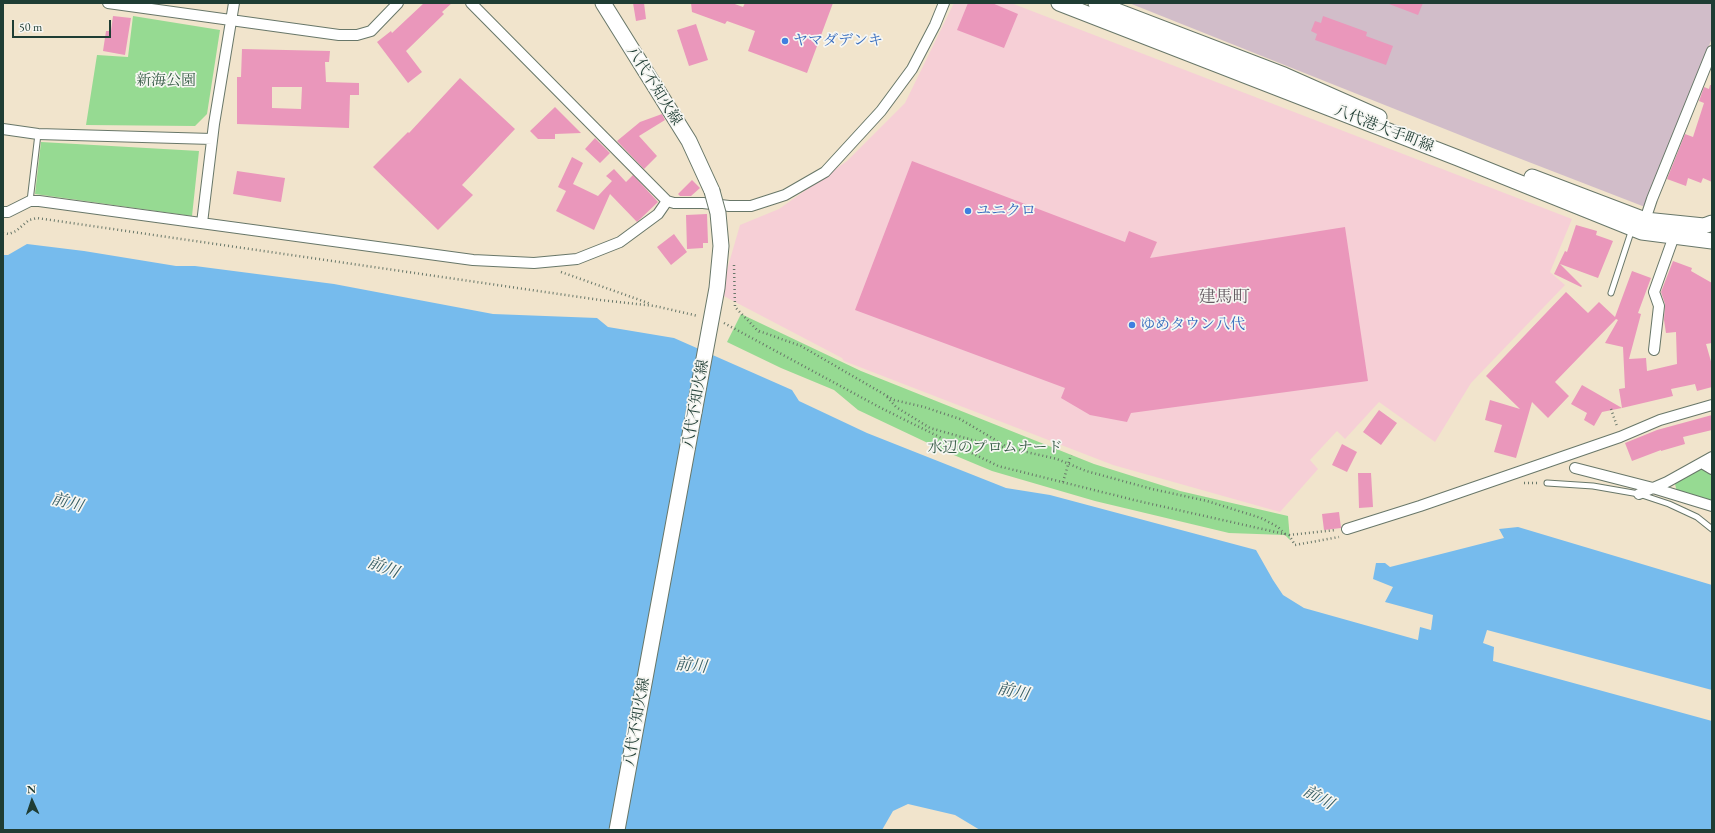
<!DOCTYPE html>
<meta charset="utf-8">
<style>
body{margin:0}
#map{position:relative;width:1715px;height:833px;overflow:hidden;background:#f1e4cc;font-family:"EB Garamond",serif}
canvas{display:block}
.frame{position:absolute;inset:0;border:4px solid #1f3d34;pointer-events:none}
.north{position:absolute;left:12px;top:781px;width:40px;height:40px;-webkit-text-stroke:3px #f6f6f2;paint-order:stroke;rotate:357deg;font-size:11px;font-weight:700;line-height:16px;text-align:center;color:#1f3d34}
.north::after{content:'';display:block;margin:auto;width:14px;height:18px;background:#1f3d34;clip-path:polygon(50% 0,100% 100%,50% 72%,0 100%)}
.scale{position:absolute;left:12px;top:20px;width:99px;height:18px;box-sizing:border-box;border:2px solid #1f3d34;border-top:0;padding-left:5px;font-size:12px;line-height:14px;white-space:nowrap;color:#1f3d34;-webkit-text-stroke:3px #f6f6f2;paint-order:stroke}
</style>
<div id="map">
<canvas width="1715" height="833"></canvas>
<div class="frame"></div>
<div class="north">N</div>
<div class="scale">50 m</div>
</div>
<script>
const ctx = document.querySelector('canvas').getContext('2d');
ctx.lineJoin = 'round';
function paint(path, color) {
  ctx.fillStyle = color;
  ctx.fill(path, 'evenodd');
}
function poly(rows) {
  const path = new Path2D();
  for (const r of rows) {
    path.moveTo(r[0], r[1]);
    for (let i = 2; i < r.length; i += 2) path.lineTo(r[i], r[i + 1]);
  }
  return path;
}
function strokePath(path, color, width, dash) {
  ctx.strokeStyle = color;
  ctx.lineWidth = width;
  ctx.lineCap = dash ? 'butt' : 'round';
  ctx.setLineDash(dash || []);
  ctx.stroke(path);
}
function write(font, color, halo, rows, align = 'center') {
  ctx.font = font + ' "EB Garamond","Noto Serif JP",serif';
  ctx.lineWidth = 3.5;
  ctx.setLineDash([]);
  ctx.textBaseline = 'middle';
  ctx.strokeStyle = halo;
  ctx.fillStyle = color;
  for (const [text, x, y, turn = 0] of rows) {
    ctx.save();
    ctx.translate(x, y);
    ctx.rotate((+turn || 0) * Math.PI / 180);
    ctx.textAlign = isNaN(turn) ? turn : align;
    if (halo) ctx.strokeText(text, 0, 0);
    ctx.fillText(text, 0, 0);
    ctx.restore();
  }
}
const built = poly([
 [954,3,1011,3,1572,219,1550,272,1565,285,1471,383,1435,442,1379,402,1345,439,1337,431,1310,460,1318,469,1280,512,1113,465,844,361,842,358,720,294,740,225,779,209,847,161,905,103]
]);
const industrial = poly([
 [1129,3,1712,3,1712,38,1645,207,1490,147]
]);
const green = poly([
 [133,16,220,30,207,114,195,126,86,125,97,55,128,57],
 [41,142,199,151,192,216,35,194],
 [741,314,861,371,1094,464,1180,491,1288,516,1290,540,1285,535,1229,533,1095,501,992,471,949,453,858,410,834,390,781,368,727,342],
 [1712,462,1712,511,1678,496,1675,484,1677,482]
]);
const water = poly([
 [27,244,84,251,176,266,195,266,334,284,493,314,597,318,608,327,674,338,792,390,799,401,867,433,1006,488,1050,495,1256,550,1273,580,1283,595,1304,608,1418,640,1420,627,1431,630,1433,615,1385,602,1393,587,1373,579,1376,563,1385,563,1390,567,1504,538,1499,529,1518,527,1712,585,1712,690,1487,630,1483,643,1494,647,1493,661,1712,721,1712,830,980,830,955,815,908,804,893,811,882,830,3,830,3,255,8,255]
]);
const building = poly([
 [424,3,452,3,442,12,444,14,406,51,422,72,408,83,377,42,391,31,392,33],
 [633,3,644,3,646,19,636,21],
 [691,3,732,3,743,7,745,3,833,3,807,73,748,51,755,31,727,21,725,24,692,12],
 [968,3,992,3,1018,14,1004,48,957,30],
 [1390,3,1423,3,1418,15,1389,4],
 [113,16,131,18,125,55,103,51,106,31,111,31],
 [1323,16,1367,32,1366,36,1393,46,1386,65,1315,40,1317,34,1311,31,1315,21,1321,23],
 [696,24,708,60,689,66,677,30],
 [242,49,330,51,329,62,325,62,326,82,359,83,359,95,350,95,349,128,237,124,237,77,241,77],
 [272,87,302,87,301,109,272,108],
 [460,78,515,129,462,185,473,195,438,230,373,167,408,132,409,133],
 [1710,85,1712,85,1712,182,1703,178,1701,183,1688,178,1686,186,1667,179,1685,134,1693,137,1704,103,1699,101,1704,87,1709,89],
 [555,107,581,133,555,134,555,139,538,139,530,131],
 [662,114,665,120,639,136,657,156,644,169,617,141,640,122],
 [595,138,610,153,600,163,585,149],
 [572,157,583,163,573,184,598,196,612,181,606,176,614,169,626,182,633,175,658,202,637,222,610,194,594,230,556,211,566,191,558,187],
 [912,161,1125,242,1129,231,1157,242,1150,258,1345,227,1368,381,1131,413,1127,422,1090,415,1061,398,1065,388,855,310],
 [237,171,285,178,281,202,233,194],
 [692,180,700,188,691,196,680,196,678,194],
 [707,214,708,243,703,243,703,248,687,249,686,215],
 [1576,225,1597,231,1596,235,1613,241,1598,278,1560,264,1582,286,1581,287,1554,274,1565,251,1567,252],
 [674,234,687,252,671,265,657,247],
 [1673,261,1692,268,1691,271,1712,283,1712,343,1706,344,1712,365,1712,387,1697,391,1695,384,1671,389,1673,396,1622,408,1619,389,1625,388,1623,347,1605,343,1618,320,1616,319,1555,382,1569,396,1548,418,1532,402,1516,458,1494,452,1502,425,1485,420,1490,400,1520,409,1486,376,1566,292,1588,313,1599,302,1615,317,1632,271,1651,278,1638,313,1641,314,1629,359,1646,358,1647,371,1677,364,1676,332,1666,333,1664,320,1665,304,1661,292],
 [1582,385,1596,393,1622,408,1602,412,1594,426,1584,420,1587,413,1571,404],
 [1379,410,1397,423,1381,445,1363,432],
 [1712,415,1712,430,1683,437,1685,444,1661,451,1661,450,1632,461,1625,443,1657,430],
 [1342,444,1357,452,1347,472,1332,465],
 [1358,473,1371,473,1373,507,1359,508],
 [1339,512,1341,528,1324,530,1322,514]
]);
const path = poly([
 [3,233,9,234,16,231,29,220,37,218,600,300,655,306,698,316],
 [734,265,735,307,759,332],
 [561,272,651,304],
 [724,323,881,408,998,466,1138,501,1289,535,1295,545,1339,537],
 [759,331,801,346,894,400,924,407,960,419,1009,448,1057,459,1086,471,1152,489,1207,501,1261,518,1278,527,1285,534],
 [887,397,896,407,930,428,983,443,1007,448],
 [1611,409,1617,426],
 [1063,482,1071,455],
 [1524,483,1539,483],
 [1289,535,1336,530]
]);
const lane = poly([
 [30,201,38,134],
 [1611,293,1632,229],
 [1547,483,1593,486,1639,494,1669,504,1697,517,1712,529]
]);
const street = poly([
 [108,3,339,35,357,35,371,31,398,3],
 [471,3,667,201,674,203,703,203,729,206,751,206,785,195,825,172,881,111,912,69,935,25,944,3],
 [3,129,38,134,212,139],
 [3,212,8,212,30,201,39,201,473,260,534,263,577,259,620,242,658,214,667,201],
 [1645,220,1652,199,1712,51],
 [202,223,214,124,234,3],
 [1654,350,1659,306,1654,292,1674,236],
 [1702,463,1712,469],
 [1575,468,1653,488,1712,506],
 [1639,494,1667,482,1712,457],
 [1347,529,1420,506,1620,437,1660,420,1712,405]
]);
const secondary = poly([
 [603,3,689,141,712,191],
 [1059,3,1458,158,1632,228,1642,232,1712,241],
 [1096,3,1284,75,1379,117],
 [1532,177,1645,220,1704,226,1712,223]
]);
const secondaryBridge = poly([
 [617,830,717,288,721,246,718,213,712,191]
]);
const markers = [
 [785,41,4,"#3f7fe0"],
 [968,211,4,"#3f7fe0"],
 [1132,325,4,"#3f7fe0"]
];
const shopNames = [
 ["ヤマダデンキ",793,41],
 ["ユニクロ",976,211],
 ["ゆめタウン八代",1140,325]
];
const parkNames = [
 ["新海公園",166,81],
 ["水辺のプロムナード",995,448]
];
const streetNames = [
 ["八代不知火線",654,86,58],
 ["八代港大手町線",1384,129,21],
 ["八代不知火線",696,404,-80],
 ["八代不知火線",637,722,-80]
];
const waterNames = [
 ["前川",67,503,15],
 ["前川",383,568,21],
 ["前川",691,666,6],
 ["前川",1013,692,12],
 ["前川",1318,798,29]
];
const quarterNames = [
 ["建馬町",1224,297]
];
paint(built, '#f6cfd6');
paint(industrial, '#d1bdc9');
paint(green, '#96da92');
paint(water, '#76bbed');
paint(building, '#ea97bb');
strokePath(lane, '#687769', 7);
strokePath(street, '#687769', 12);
strokePath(secondary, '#687769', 17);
strokePath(path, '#687769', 2.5, [1, 3]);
strokePath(lane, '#fff', 5);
strokePath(street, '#fff', 10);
strokePath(secondary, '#fff', 15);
strokePath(secondaryBridge, '#687769', 17, []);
strokePath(secondaryBridge, '#fff', 15);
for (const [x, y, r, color] of markers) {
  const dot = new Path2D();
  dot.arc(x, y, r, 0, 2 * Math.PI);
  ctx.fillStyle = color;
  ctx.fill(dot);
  strokePath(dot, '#f6f6f2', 1.5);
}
write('15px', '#366cbe', '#f6f6f2', shopNames, 'left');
write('15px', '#375c47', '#f6f6f2', parkNames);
write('15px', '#1f3d34', '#f6f6f2', streetNames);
write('italic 16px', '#355c62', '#f6f6f2', waterNames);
write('17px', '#665c63', '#f6f6f2', quarterNames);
</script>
